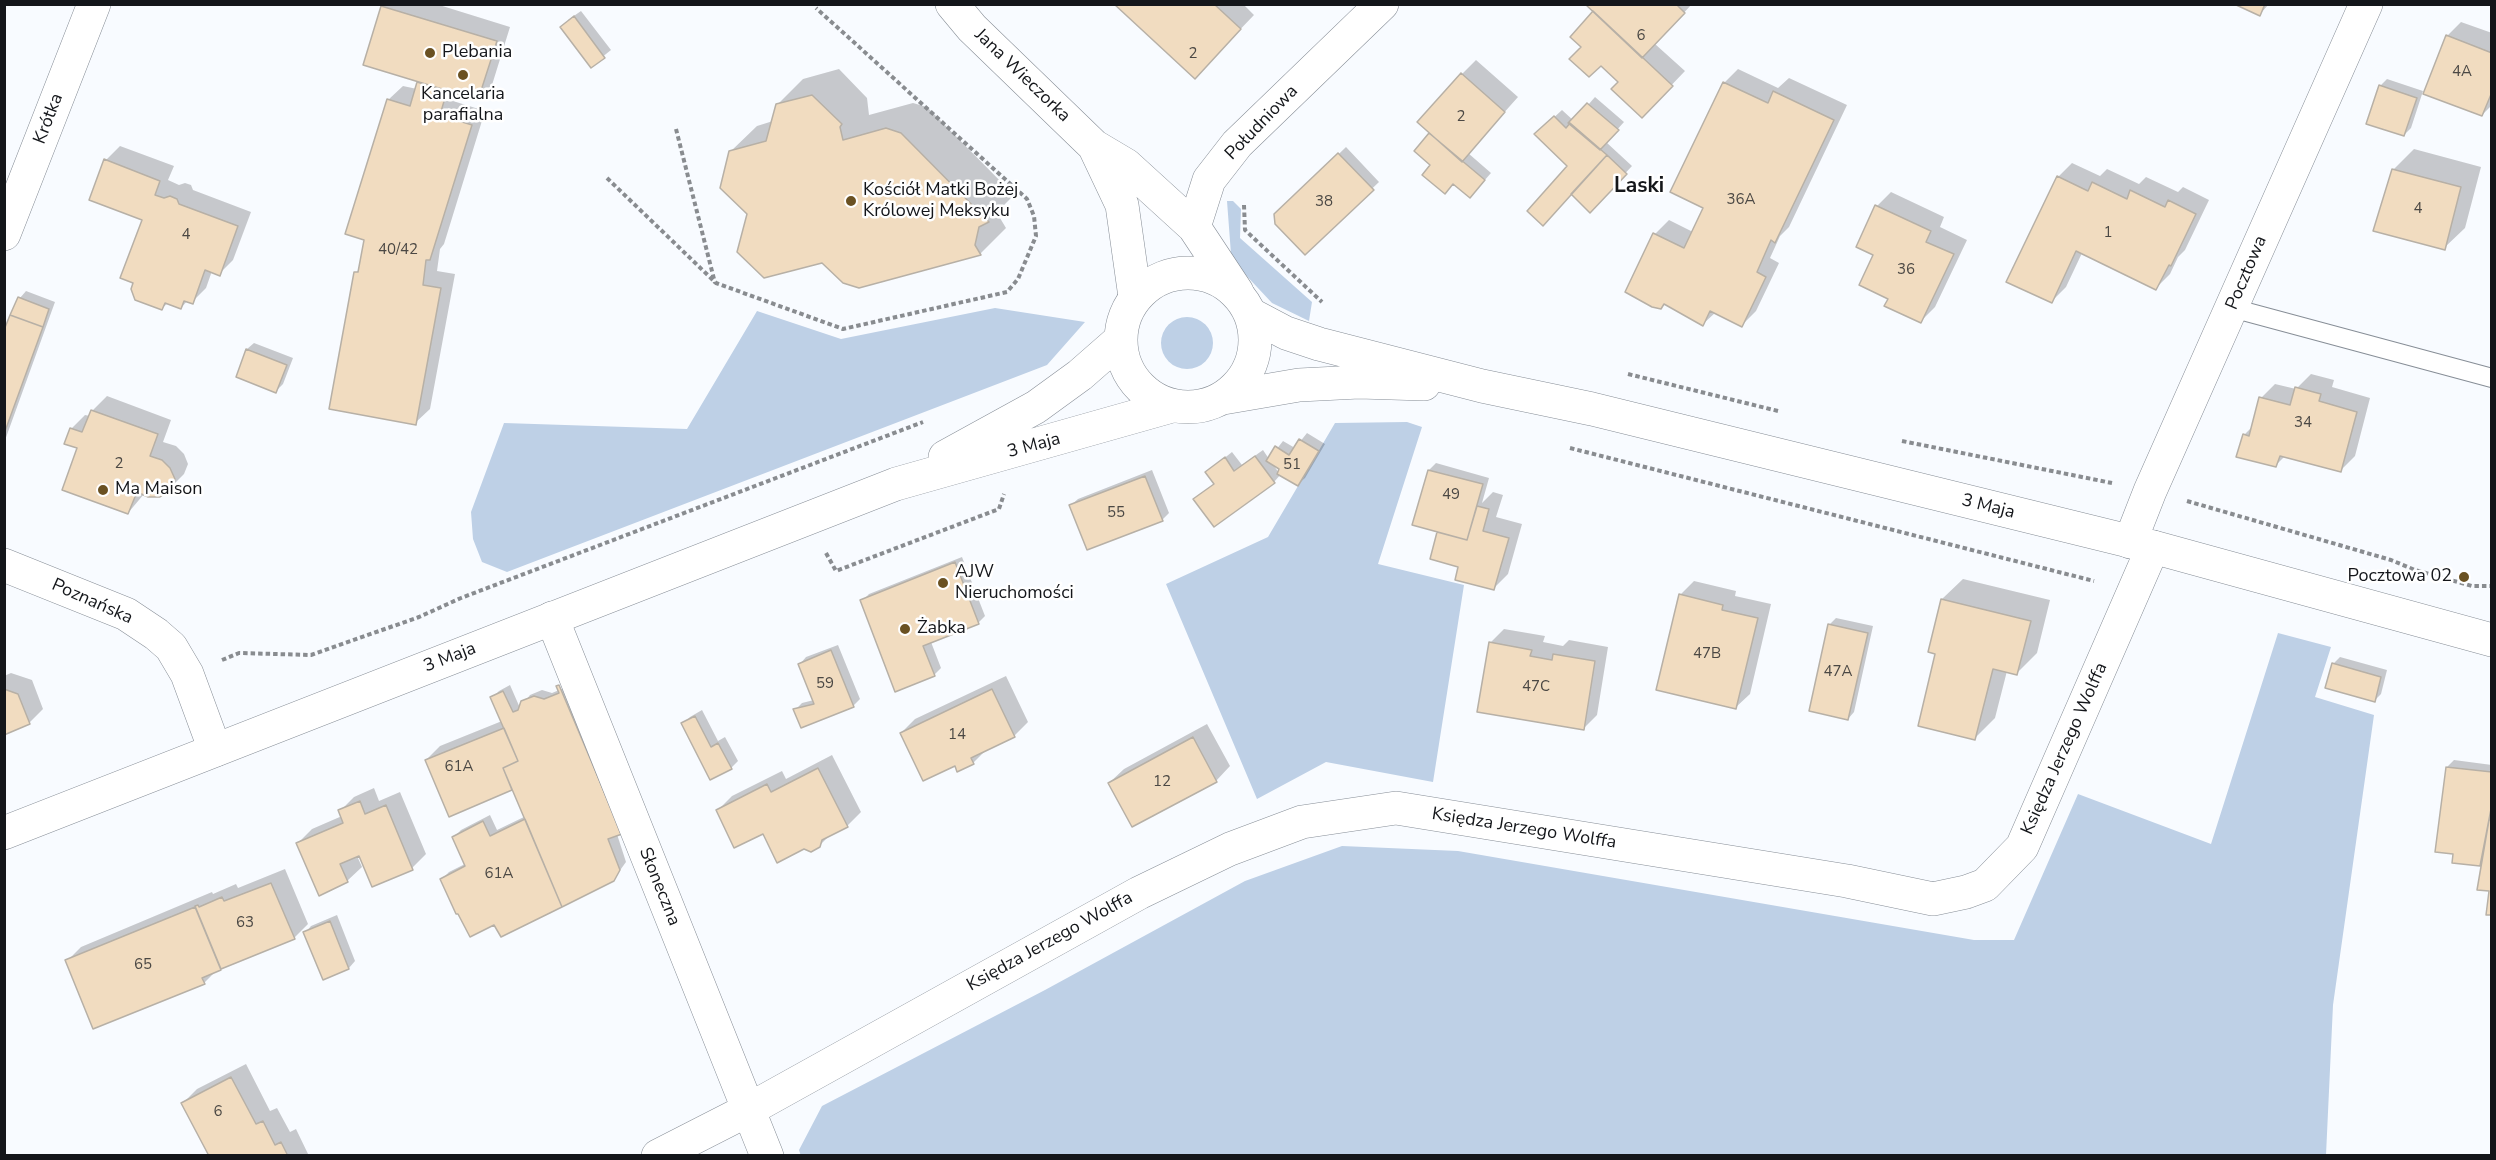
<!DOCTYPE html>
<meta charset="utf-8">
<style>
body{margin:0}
#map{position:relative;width:2496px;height:1160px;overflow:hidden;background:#f8fbff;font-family:"Nunito Sans",sans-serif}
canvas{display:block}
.frame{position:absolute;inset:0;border:6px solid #14161a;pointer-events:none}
</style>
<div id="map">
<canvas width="2496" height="1160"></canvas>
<div class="frame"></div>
</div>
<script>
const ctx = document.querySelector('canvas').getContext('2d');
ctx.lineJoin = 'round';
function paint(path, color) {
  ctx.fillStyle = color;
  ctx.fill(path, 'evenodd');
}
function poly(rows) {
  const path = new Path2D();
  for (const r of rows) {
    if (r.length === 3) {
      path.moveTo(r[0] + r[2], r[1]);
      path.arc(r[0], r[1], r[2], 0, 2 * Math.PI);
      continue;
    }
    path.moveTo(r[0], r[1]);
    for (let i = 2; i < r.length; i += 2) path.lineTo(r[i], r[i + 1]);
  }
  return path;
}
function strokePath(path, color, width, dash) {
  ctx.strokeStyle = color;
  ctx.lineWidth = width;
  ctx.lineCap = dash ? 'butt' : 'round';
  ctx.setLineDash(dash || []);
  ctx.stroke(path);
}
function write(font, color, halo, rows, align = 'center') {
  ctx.font = font + ' "Nunito Sans",sans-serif';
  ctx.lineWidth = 5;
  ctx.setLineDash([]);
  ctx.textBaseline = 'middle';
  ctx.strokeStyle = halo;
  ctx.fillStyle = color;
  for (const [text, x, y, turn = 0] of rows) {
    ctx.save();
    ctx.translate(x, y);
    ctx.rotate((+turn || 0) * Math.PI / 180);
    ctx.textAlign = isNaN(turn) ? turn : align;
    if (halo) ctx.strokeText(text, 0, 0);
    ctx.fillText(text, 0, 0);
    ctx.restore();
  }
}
const green = poly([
 [1227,201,1233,201,1241,209,1240,238,1312,302,1309,321,1272,303,1242,271,1231,254],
 [995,308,1085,322,1047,365,507,572,482,562,473,539,471,512,504,423,687,429,757,311,841,339],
 [1187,343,26],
 [1407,422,1422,427,1378,564,1464,585,1433,782,1326,762,1257,799,1166,584,1268,537,1335,423],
 [2278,633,2331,647,2315,697,2374,715,2333,1005,2326,1155,801,1156,799,1150,822,1106,1045,990,1245,881,1342,846,1458,851,1974,940,2014,940,2078,794,2211,844]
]);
const shadow = poly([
 [384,4,436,4,510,27,492,85,478,99,456,92,453,101,485,111,444,244,440,249,437,271,455,274,430,409,415,423,356,273,360,268,388,100,403,86,417,89,419,81,382,6],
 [1116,4,1243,4,1254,15,1209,62],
 [1587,4,1692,4,1655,44,1685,71,1642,116,1620,82,1583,47,1595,11],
 [2238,4,2269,4,2260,14],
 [581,11,611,50,591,66,568,20],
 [2461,22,2492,33,2492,105,2482,115,2447,36],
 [1476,60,1518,97,1468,153,1491,173,1477,189,1432,165,1416,151,1431,133,1462,74],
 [839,69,867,98,869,115,913,103,927,107,1014,195,1003,206,1000,218,1006,228,980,254,854,286,844,282,822,261,748,214,730,152,757,126,773,121,777,105,803,79],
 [1738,69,1778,88,1789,78,1847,105,1789,227,1780,236,1770,258,1779,263,1756,311,1742,325,1716,312,1703,324,1666,303,1661,308,1655,234,1669,220,1693,232,1705,207,1724,83],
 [2387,79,2423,91,2411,128,2404,135,2380,86],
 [1595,97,1624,122,1606,142,1632,166,1590,211,1569,166,1536,134,1562,110,1574,121],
 [120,146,174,166,168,180,179,185,185,183,191,185,193,190,251,212,233,260,219,274,212,271,206,288,192,302,188,300,181,308,168,303,161,309,144,219,106,160],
 [1346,147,1379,182,1305,253,1276,215],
 [2414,149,2481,167,2465,228,2444,248,2393,170],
 [2072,163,2100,176,2107,169,2139,184,2146,177,2178,192,2183,187,2209,200,2185,250,2178,257,2170,274,2156,288,2082,253,2066,287,2052,301,2058,177],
 [1891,192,1944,217,1940,227,1967,240,1935,307,1921,321,1890,298,1875,255,1877,206],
 [26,291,55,302,4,443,4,337,20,298],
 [254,343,293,358,283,384,276,391,238,376,247,349],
 [2311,374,2334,380,2332,387,2370,398,2355,456,2340,471,2285,456,2276,465,2244,435,2253,426,2261,398,2275,384,2296,389],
 [107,396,171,420,163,442,176,446,184,454,188,464,184,474,169,489,144,494,128,513,79,447,71,429,85,415,90,416,93,410],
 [1307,433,1325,444,1305,478,1298,484,1281,474,1274,482,1207,472,1232,452,1242,465,1263,450,1269,459,1283,441,1295,448],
 [1272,463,1281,469,1279,473],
 [1436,463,1489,478,1482,503,1493,492,1503,495,1496,517,1522,524,1508,574,1493,589,1460,566,1439,533,1440,531,1414,524,1429,470],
 [1152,470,1169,513,1162,520,1071,505,1078,499],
 [962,557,985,616,978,623,931,642,941,668,934,675,862,601,869,594],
 [1963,579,2050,600,2037,653,2017,673,2007,671,1995,718,1975,738,1937,653,1942,599],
 [1694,581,1736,591,1735,596,1771,604,1750,694,1735,708,1680,595],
 [1836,618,1873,626,1854,712,1848,719,1829,625],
 [1504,629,1545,636,1543,642,1563,646,1569,640,1608,647,1597,715,1583,729,1490,643],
 [838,645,860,699,853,706,795,710,802,703,814,700,800,664,806,657],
 [2340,657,2387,670,2381,694,2374,701,2333,664],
 [11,673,32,680,43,709,29,723,4,733,4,676],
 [1006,676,1028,722,1014,736,987,749,973,763,955,764,901,733,915,719],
 [510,685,520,708,530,695,542,690,552,693,569,686,626,862,613,880,494,923,442,879,449,872,465,864,454,837,461,830,490,815,497,830,526,816,513,787,511,789,426,760,440,746,502,721,492,698,499,691],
 [702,710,718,741,725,737,738,761,731,768,711,778,683,724,690,717],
 [1207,724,1230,766,1216,781,1109,783,1124,769],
 [832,755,861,812,847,826,831,834,819,846,764,832,718,810,732,796,782,771,786,779],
 [2454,760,2492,765,2492,914,2490,890,2484,860,2479,865,2447,767],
 [374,788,379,801,400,792,426,854,412,868,360,854,357,856,362,867,347,881,298,843,312,829,342,816,340,811,354,797],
 [285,869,308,924,294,938,216,971,204,983,67,961,81,947,212,892,213,894,236,884,238,888],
 [337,915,355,961,349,968,324,978,305,933,311,926],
 [246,1064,270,1111,277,1108,290,1132,296,1129,309,1156,211,1156,183,1103,197,1089]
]);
const building = poly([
 [1114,4,1214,4,1241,29,1195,79,1114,4],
 [1585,4,1676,4,1685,13,1642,58,1585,4],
 [2234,4,2265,4,2260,16,2234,4],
 [381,6,497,41,478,100,363,65,381,6],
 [1593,11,1673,86,1642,118,1611,89,1618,82,1601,66,1589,77,1569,59,1581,47,1570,37,1593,11],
 [574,16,605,58,591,68,560,27,574,16],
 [2446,35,2492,53,2492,92,2482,116,2423,94,2446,35],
 [1461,73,1505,112,1462,162,1417,122,1461,73],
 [417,82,447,91,440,115,472,125,430,260,426,260,423,285,441,288,416,425,329,409,354,272,358,272,364,240,345,234,387,99,410,106,417,82],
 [1723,82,1768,103,1773,91,1834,120,1775,243,1771,240,1757,272,1766,277,1742,327,1710,311,1703,326,1664,304,1661,309,1652,307,1625,292,1653,233,1684,248,1703,208,1670,192,1723,82],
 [2379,85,2417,98,2404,136,2366,124,2379,85],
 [812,95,842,124,840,127,843,140,886,128,901,133,989,222,979,227,975,245,981,255,859,288,843,283,822,263,764,278,737,252,747,214,720,188,729,151,766,141,776,104,812,95],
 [1587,103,1619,130,1600,150,1568,123,1587,103],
 [1554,116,1566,128,1570,123,1607,155,1543,226,1527,211,1567,166,1534,134,1554,116],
 [1429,133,1485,180,1470,198,1453,184,1445,194,1422,175,1430,165,1414,151,1429,133],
 [1338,153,1374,190,1305,255,1275,224,1274,214,1338,153],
 [1607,155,1627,174,1590,213,1571,194,1607,155],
 [104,159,160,181,155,195,164,198,170,196,177,199,179,204,238,226,220,276,205,270,193,304,184,301,181,309,165,303,162,310,135,300,131,289,133,283,120,278,142,220,89,200,104,159],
 [2392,169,2461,187,2445,250,2373,231,2392,169],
 [2057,176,2088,191,2092,182,2127,199,2130,190,2165,207,2168,200,2196,214,2171,266,2169,265,2156,290,2076,251,2052,303,2006,282,2057,176],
 [1875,205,1931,231,1926,242,1954,254,1921,323,1884,306,1888,299,1859,285,1873,255,1856,247,1875,205],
 [18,297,49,309,43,327,10,315,18,297],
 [10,315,43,327,4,434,4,330,10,315],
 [246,349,287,365,276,393,236,377,246,349],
 [2295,387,2321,394,2319,401,2357,412,2341,472,2280,456,2276,467,2236,457,2243,434,2249,436,2259,397,2290,405,2295,387],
 [91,410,158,434,150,456,162,460,170,468,175,479,170,490,160,497,148,497,137,492,128,514,62,490,77,448,64,444,70,428,82,432,91,410],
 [1299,439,1319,451,1298,486,1277,474,1279,469,1266,461,1275,446,1289,455,1299,439],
 [1255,456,1275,483,1214,527,1193,499,1214,484,1205,472,1225,457,1234,471,1255,456],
 [1428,470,1483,484,1467,540,1412,525,1428,470],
 [1145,476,1163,521,1087,550,1069,505,1145,476],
 [1477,506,1489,509,1483,531,1509,538,1494,590,1455,580,1458,567,1430,559,1437,532,1467,540,1477,506],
 [955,562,979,624,923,646,935,676,895,692,860,600,955,562],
 [1679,594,1723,605,1722,610,1758,618,1736,709,1656,690,1679,594],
 [1941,599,2031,621,2017,675,1993,669,1975,740,1918,726,1935,654,1928,652,1941,599],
 [1828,624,1868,633,1848,720,1809,711,1828,624],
 [1489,642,1532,650,1530,656,1552,660,1553,654,1595,661,1584,730,1477,712,1489,642],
 [831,650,854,707,801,728,793,709,814,704,798,664,831,650],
 [2332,663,2381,677,2375,702,2325,688,2332,663],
 [559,685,622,834,608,839,620,870,614,881,562,907,503,768,518,761,490,697,503,691,513,712,518,710,521,701,534,696,544,699,559,693,556,686,559,685],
 [4,689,18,694,30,724,4,735,4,689],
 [992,689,1015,737,971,758,974,764,957,772,955,766,923,781,900,733,992,689],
 [695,716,711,747,718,743,732,769,710,780,681,723,695,716],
 [504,728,518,761,503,768,512,790,449,817,425,760,504,728],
 [1193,737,1217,782,1132,827,1108,783,1193,737],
 [2446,767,2492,772,2492,804,2480,866,2452,863,2453,854,2435,852,2446,767],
 [818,768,848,827,822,840,820,847,811,852,804,849,777,863,763,834,734,848,716,810,767,784,771,792,818,768],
 [360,801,365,814,386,805,413,870,372,887,359,856,340,864,348,882,319,896,296,843,343,823,338,810,360,801],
 [525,819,562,907,501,937,494,925,470,937,458,914,456,914,440,879,465,866,452,837,483,821,490,836,525,819],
 [2489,820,2492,820,2492,915,2486,915,2489,891,2477,890,2489,820],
 [271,883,295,939,221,969,195,906,198,905,199,907,222,897,224,901,271,883],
 [195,907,221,970,202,978,205,984,93,1029,65,960,195,907],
 [330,921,349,969,323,980,303,932,330,921],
 [231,1077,256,1124,263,1121,275,1145,281,1142,288,1156,209,1156,181,1103,231,1077]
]);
const path = poly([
 [676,129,715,283],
 [607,178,716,283,843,329,1007,292,1018,279,1036,236,1034,216,1027,199,816,8],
 [1244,205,1245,230,1322,302],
 [1628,374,1778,411],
 [1902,441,2112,483],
 [1570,448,2094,581],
 [2187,501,2391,560,2415,570,2472,586,2492,586],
 [826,553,836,571,999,509,1004,494],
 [222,660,239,653,311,655,419,617,461,598,923,422]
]);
const lane = poly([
 [2232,308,2492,378]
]);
const street = poly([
 [952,4,972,28,1094,146,1126,165,1194,227],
 [1095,148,1122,205,1135,297],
 [4,234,94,4],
 [1237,292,1194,227,1209,180,1237,144,1382,4],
 [2130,542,2150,491,2366,4],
 [4,565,126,614,156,634,171,647,187,674,215,750],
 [552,618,767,1156],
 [658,1156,748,1110,1139,893,1230,849,1302,822,1396,808,1847,881,1933,899,1966,892,1985,885,2022,847,2153,547]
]);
const secondary = poly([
 [1188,340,67],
 [1252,315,1286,333,1319,344,1482,386,1592,409,2153,547,2492,640],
 [1223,398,1299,385,1359,382,1424,384],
 [945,457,1036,407,1080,375,1120,340],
 [4,833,896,484,1172,406]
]);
const markers = [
 [430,53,6,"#6a5122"],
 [463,75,6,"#6a5122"],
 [851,201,6,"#6a5122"],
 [103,490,6,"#6a5122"],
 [2464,577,6,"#6a5122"],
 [943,583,6,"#6a5122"],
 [905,629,6,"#6a5122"]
];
const numberNames = [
 ["6",1641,36],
 ["2",1193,54],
 ["4A",2462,72],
 ["2",1461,117],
 ["36A",1741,200],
 ["38",1324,202],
 ["4",2418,209],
 ["1",2108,233],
 ["4",186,235],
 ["40/42",398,250],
 ["36",1906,270],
 ["34",2303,423],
 ["2",119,464],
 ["51",1292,465],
 ["49",1451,495],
 ["55",1116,513],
 ["47B",1707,654],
 ["47A",1838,672],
 ["59",825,684],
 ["47C",1536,687],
 ["14",957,735],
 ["61A",459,767],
 ["12",1162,782],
 ["61A",499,874],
 ["63",245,923],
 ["65",143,965],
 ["6",218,1112]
];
const poiNames = [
 ["Plebania",442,53],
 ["Kancelaria",463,95,"center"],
 ["parafialna",463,116,"center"],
 ["Kościół Matki Bożej",863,191],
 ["Królowej Meksyku",863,212],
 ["Ma Maison",115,490],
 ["AJW",955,573],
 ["Nieruchomości",955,594],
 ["Pocztowa 02",2452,577,"right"],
 ["Żabka",917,629]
];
const streetNames = [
 ["Jana Wieczorka",1022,76,44],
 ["Krótka",49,119,-69],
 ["Południowa",1262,123,-46],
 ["Pocztowa",2247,273,-67],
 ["3 Maja",1034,446,-15],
 ["3 Maja",1988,507,14],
 ["Poznańska",92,602,24],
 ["3 Maja",450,658,-21],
 ["Księdza Jerzego Wolffa",2065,749,-66],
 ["Księdza Jerzego Wolffa",1524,829,9],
 ["Słoneczna",659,887,68],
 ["Księdza Jerzego Wolffa",1050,942,-29]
];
const quarterNames = [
 ["Laski",1639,187]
];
paint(green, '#bed0e6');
paint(shadow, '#0003');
paint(building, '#f1dcc0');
strokePath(building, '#b7b0a6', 1.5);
strokePath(lane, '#878e97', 20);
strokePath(street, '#878e97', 34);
strokePath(secondary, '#878e97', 34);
strokePath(path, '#898c90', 4, [4.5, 3]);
strokePath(lane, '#fff', 18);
strokePath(street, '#fff', 33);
strokePath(secondary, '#fff', 33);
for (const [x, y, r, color] of markers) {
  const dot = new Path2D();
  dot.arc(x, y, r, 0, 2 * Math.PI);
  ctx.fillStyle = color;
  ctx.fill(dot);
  strokePath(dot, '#fff', 2);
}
write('15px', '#4b4844', null, numberNames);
write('18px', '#14161a', '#fff', poiNames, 'left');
write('18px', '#14161a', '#fff', streetNames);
write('bold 21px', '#14161a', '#fff', quarterNames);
</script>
